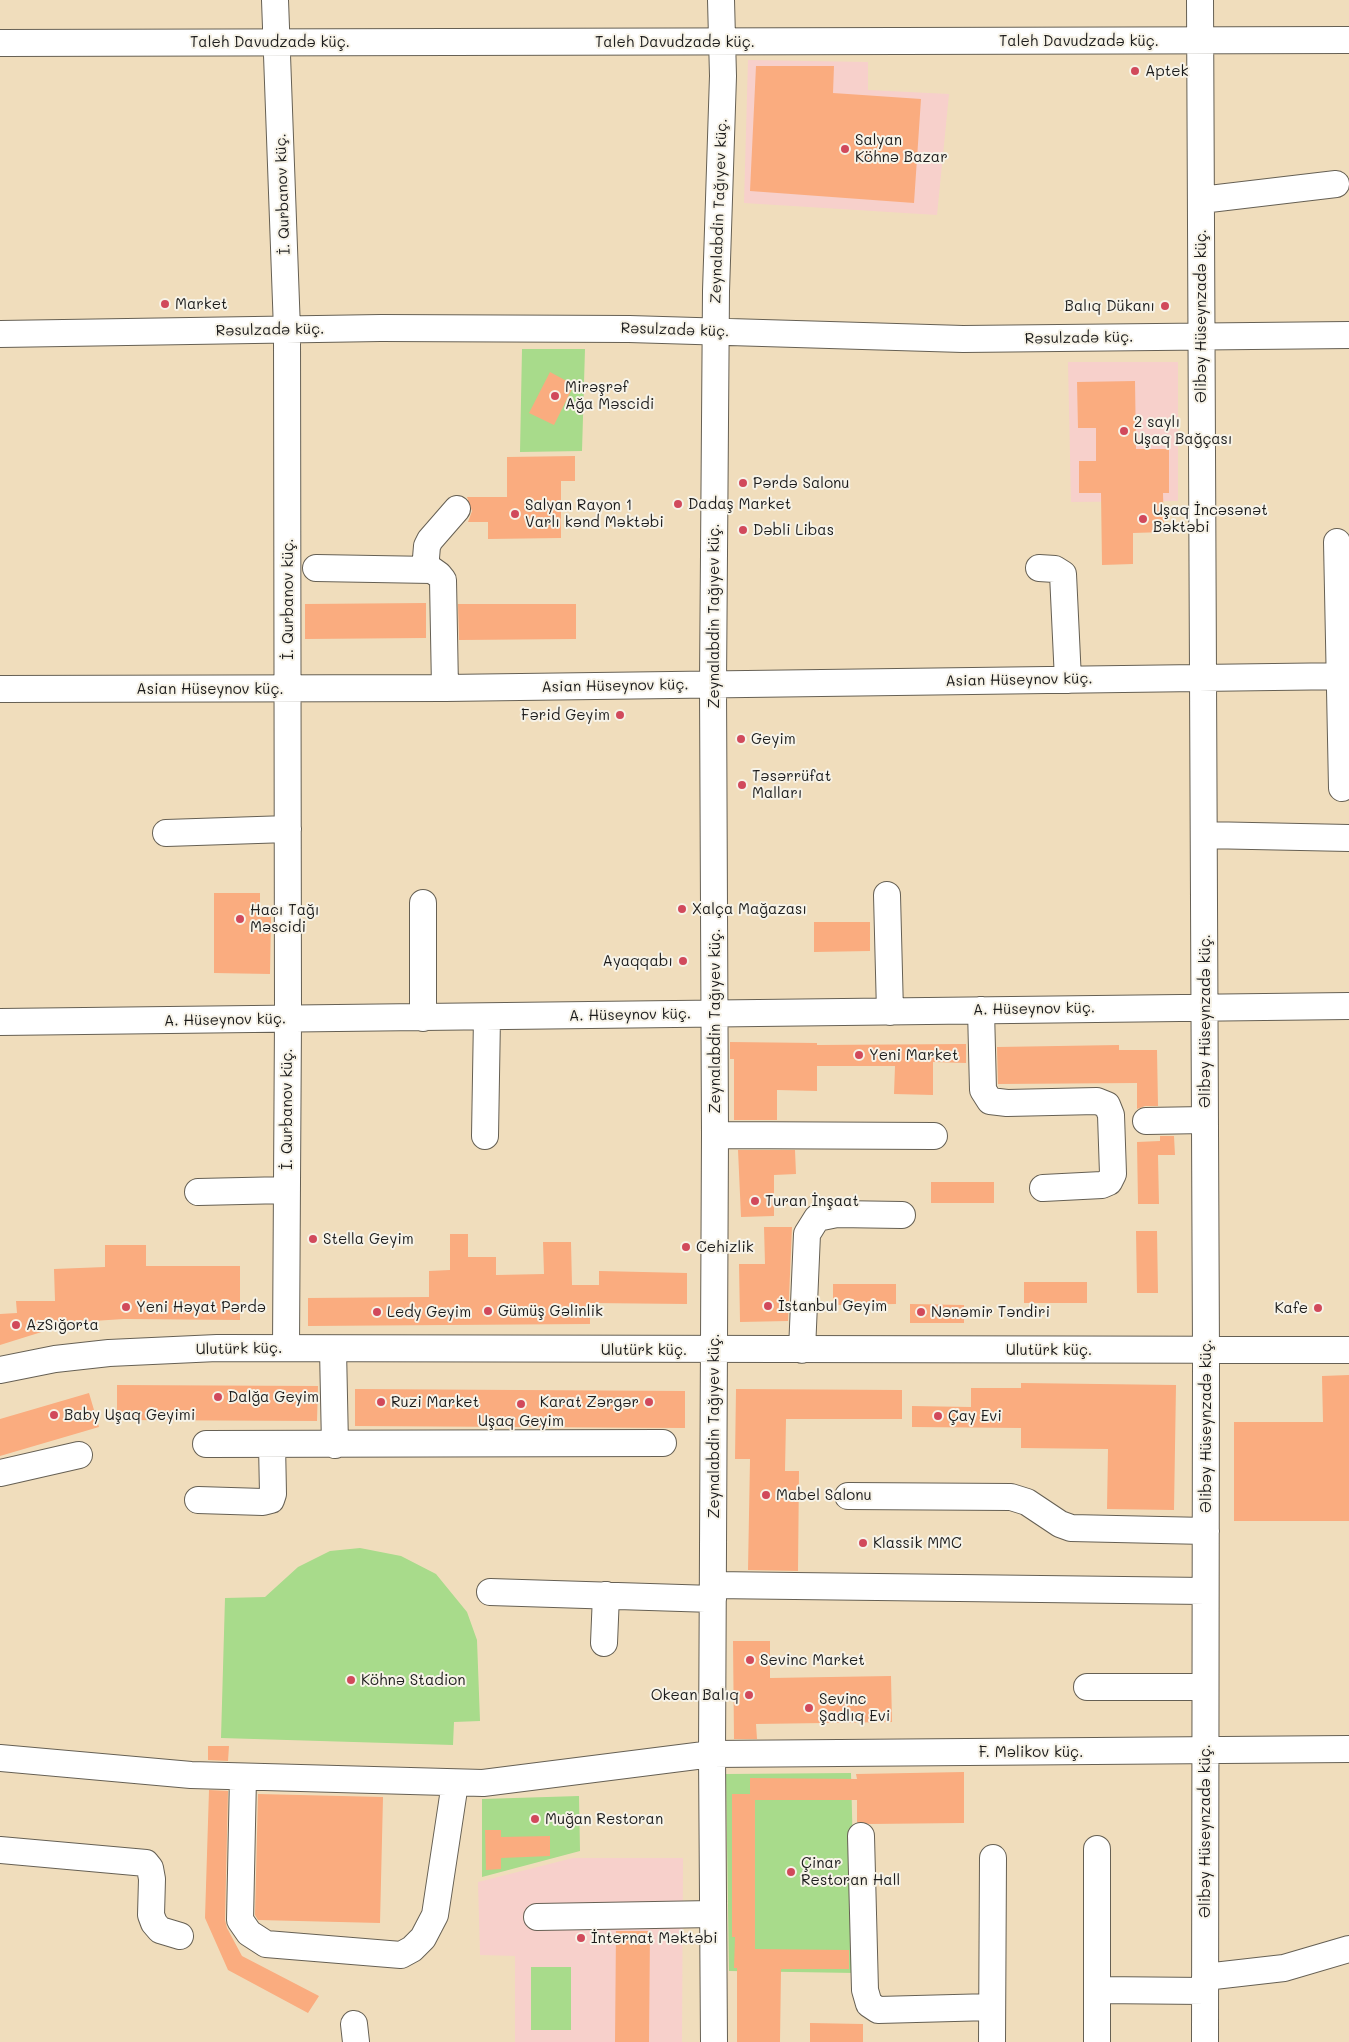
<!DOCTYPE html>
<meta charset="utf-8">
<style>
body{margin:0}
canvas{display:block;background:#f0ddbc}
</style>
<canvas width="1349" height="2042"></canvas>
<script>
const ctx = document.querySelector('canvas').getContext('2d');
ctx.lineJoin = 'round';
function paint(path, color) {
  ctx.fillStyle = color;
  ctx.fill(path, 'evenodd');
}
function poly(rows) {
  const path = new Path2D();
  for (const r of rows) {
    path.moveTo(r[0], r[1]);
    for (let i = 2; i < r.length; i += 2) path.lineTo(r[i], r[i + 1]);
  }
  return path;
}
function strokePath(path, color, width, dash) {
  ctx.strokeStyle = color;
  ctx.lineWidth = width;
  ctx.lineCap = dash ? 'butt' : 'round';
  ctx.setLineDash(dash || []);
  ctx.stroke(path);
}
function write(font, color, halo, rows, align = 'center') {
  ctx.font = font + ' Mali,sans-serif';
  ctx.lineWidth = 4;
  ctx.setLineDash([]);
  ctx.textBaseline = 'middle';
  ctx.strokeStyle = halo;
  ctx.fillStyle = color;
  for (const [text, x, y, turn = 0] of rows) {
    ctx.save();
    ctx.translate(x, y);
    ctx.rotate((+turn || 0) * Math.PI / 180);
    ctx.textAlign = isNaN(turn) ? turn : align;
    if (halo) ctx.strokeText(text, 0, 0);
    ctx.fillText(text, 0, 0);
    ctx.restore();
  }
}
const built = poly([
 [748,60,868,62,868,90,949,94,937,215,744,203],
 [1068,362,1178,362,1178,501,1071,502],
 [573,1858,683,1858,682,2042,515,2042,515,1956,480,1955,478,1882]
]);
const green = poly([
 [522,349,585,349,582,451,520,452],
 [360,1548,401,1556,436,1574,467,1612,477,1640,480,1721,454,1722,453,1745,221,1738,225,1598,265,1597,298,1567,330,1551],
 [851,1773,856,1973,729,1971,726,1774],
 [579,1796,580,1851,482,1877,482,1799],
 [531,1967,571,1967,571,2030,531,2030]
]);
const building = poly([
 [756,66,834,66,833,93,921,99,914,203,750,191],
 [550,372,574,385,554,425,529,413],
 [1135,381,1136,449,1169,449,1169,493,1163,493,1164,532,1133,533,1133,564,1102,565,1101,493,1079,493,1079,461,1096,461,1096,428,1078,428,1077,382],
 [575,456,575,481,561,481,561,538,488,539,488,522,468,522,472,511,467,497,507,497,507,457],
 [426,603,426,638,305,639,305,604],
 [458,604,576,604,576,639,459,640],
 [214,893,260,893,260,917,271,917,270,974,214,973],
 [814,922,870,922,870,951,814,952],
 [730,1042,817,1043,817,1045,966,1044,966,1063,933,1062,933,1095,894,1094,895,1066,817,1066,817,1091,777,1090,777,1120,734,1120,734,1059,730,1059],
 [1119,1045,1119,1050,1157,1050,1158,1106,1145,1106,1137,1109,1137,1083,998,1084,997,1047],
 [1160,1136,1174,1136,1175,1155,1158,1155,1159,1204,1138,1204,1137,1142,1160,1141],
 [738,1150,795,1150,796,1174,774,1175,774,1216,741,1217],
 [931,1182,994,1182,994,1203,931,1203],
 [764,1227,792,1227,788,1321,740,1322,739,1264,765,1264],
 [1136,1231,1157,1231,1158,1293,1137,1293],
 [450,1234,468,1234,468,1257,496,1257,496,1275,544,1274,543,1242,571,1242,572,1285,599,1285,599,1271,687,1273,687,1304,590,1303,590,1324,308,1326,308,1298,429,1297,429,1271,450,1270],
 [105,1245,146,1245,146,1266,240,1266,240,1320,124,1319,93,1321,64,1325,0,1345,0,1314,17,1313,16,1301,55,1301,54,1269,105,1267],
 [1024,1282,1087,1282,1087,1303,1024,1303],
 [833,1284,896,1284,896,1304,833,1305],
 [910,1304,964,1305,964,1323,910,1323],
 [1349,1375,1349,1521,1234,1521,1234,1422,1323,1422,1322,1376],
 [1021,1383,1176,1385,1174,1510,1107,1509,1108,1449,1021,1448,1021,1428,912,1427,912,1406,971,1407,971,1388,1021,1388],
 [117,1385,318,1386,317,1421,117,1420],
 [355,1389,685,1391,685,1428,355,1426],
 [736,1389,902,1390,902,1419,786,1419,785,1471,799,1471,798,1571,748,1570,750,1459,735,1459],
 [89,1393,99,1427,0,1456,0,1419],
 [733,1641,770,1641,770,1678,891,1676,892,1722,756,1724,757,1739,734,1739],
 [208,1746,229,1746,228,1761,208,1760],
 [964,1772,964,1823,869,1824,857,1822,857,1800,755,1800,755,1949,849,1950,849,1969,781,1969,780,2042,737,2042,737,1968,734,1968,735,1937,732,1937,732,1794,750,1794,750,1778,857,1779,856,1774],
 [209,1790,228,1791,225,1920,227,1928,242,1956,319,1996,308,2013,228,1970,205,1918],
 [258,1794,383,1797,380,1923,258,1920,255,1915],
 [485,1830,501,1830,501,1837,550,1836,550,1856,501,1858,501,1869,486,1870],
 [616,1931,650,1931,649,2042,615,2042],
 [810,2023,863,2024,863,2042,810,2042]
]);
const minor = poly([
 [275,0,287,330,288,1019,286,1348],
 [1200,0,1206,1350,1205,2042],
 [0,43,1349,40],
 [1201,200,1336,184],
 [0,334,381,328,629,329,963,339,1349,335],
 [1337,542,1342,788],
 [316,568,432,570,439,575,443,580,445,688],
 [1039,568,1055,569,1063,574,1068,680],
 [425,570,427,546,430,540,457,509],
 [0,689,445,688,1349,676],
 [166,833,288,829],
 [1204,835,1349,838],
 [887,895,890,1012],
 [423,903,423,1018],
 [981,1010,983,1090,990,1101,1007,1103,1097,1101,1107,1105,1111,1115,1113,1174,1109,1182,1102,1185,1043,1188],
 [0,1022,1349,1006],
 [1146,1121,1205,1120],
 [715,1135,934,1136],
 [485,1136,487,1017],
 [198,1192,287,1190],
 [333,1349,335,1445],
 [802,1350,807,1234,817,1218,837,1214,902,1215],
 [0,1370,55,1359,109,1353,217,1348,1349,1350],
 [206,1444,663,1443],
 [0,1473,79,1455],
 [848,1496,1011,1497,1027,1502,1060,1524,1071,1528,1206,1531],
 [198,1500,263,1502,271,1500,273,1494,272,1444],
 [713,1585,1205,1591],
 [490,1592,713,1599],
 [604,1643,606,1595],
 [1087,1687,1205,1687],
 [0,1758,191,1775,483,1783,712,1754,1349,1749],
 [243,1777,240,1920,249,1933,266,1944,401,1955,412,1949,423,1938,435,1915,455,1783],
 [861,1836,865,1990,869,2004,878,2010,992,2007],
 [1097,1849,1097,2042],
 [0,1850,146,1863,150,1868,152,1879,151,1915,154,1923,160,1930,180,1936],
 [537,1917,713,1914],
 [1205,1977,1284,1968,1349,1949],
 [1097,1990,1205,1991],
 [354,2024,356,2042],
 [714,2042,712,1754,715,1135,713,685,716,291,723,76,721,0],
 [992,2042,993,1858]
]);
const markers = [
 [1135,71,5,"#d1495b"],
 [845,149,5,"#d1495b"],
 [165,304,5,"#d1495b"],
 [1165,306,5,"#d1495b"],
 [555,396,5,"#d1495b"],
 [1124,431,5,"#d1495b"],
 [743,483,5,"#d1495b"],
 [678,504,5,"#d1495b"],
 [515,514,5,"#d1495b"],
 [1143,519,5,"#d1495b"],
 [743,530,5,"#d1495b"],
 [620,715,5,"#d1495b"],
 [741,739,5,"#d1495b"],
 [742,785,5,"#d1495b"],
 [682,909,5,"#d1495b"],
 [240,919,5,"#d1495b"],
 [683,961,5,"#d1495b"],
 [859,1055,5,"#d1495b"],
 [755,1201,5,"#d1495b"],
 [313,1239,5,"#d1495b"],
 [686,1247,5,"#d1495b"],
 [768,1306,5,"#d1495b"],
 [126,1307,5,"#d1495b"],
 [1318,1308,5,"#d1495b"],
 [488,1311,5,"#d1495b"],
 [377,1312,5,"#d1495b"],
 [921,1312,5,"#d1495b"],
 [16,1325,5,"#d1495b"],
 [218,1397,5,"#d1495b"],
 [381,1402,5,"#d1495b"],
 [649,1402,5,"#d1495b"],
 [521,1404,5,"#d1495b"],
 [54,1415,5,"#d1495b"],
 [938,1416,5,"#d1495b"],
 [766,1495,5,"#d1495b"],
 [863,1543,5,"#d1495b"],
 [750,1660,5,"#d1495b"],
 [351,1680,5,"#d1495b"],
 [749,1695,5,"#d1495b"],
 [809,1708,5,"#d1495b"],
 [535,1819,5,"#d1495b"],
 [791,1872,5,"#d1495b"],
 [581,1938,5,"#d1495b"]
];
const streetNames = [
 ["Taleh Davudzadə küç.",1079,41],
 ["Taleh Davudzadə küç.",270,42],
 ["Taleh Davudzadə küç.",675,42],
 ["İ. Qurbanov küç.",283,194,-92],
 ["Zeynalabdin Tağıyev küç.",719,211,-88],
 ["Əlibəy Hüseynzadə küç.",1201,316,-90],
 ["Rəsulzadə küç.",270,330,-1],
 ["Rəsulzadə küç.",675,330,2],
 ["Rəsulzadə küç.",1079,338,-1],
 ["İ. Qurbanov küç.",288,599,-90],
 ["Zeynalabdin Tağıyev küç.",714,616,-90],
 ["Asian Hüseynov küç.",1019,680,-1],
 ["Asian Hüseynov küç.",615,686,-1],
 ["Asian Hüseynov küç.",210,689],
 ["A. Hüseynov küç.",1034,1009,-1],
 ["A. Hüseynov küç.",630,1015,-1],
 ["A. Hüseynov küç.",225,1020,-1],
 ["Zeynalabdin Tağıyev küç.",715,1021,-90],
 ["Əlibəy Hüseynzadə küç.",1205,1021,-90],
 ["İ. Qurbanov küç.",287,1109,-90],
 ["Ulutürk küç.",239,1349,-1],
 ["Ulutürk küç.",644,1350],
 ["Ulutürk küç.",1049,1350],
 ["Zeynalabdin Tağıyev küç.",714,1426,-90],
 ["Əlibəy Hüseynzadə küç.",1206,1426,-90],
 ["F. Məlikov küç.",1031,1752],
 ["Əlibəy Hüseynzadə küç.",1205,1831,-90]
];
const poiNames = [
 ["Aptek",1145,71],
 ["Salyan",855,140],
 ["Köhnə Bazar",855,157],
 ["Market",175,304],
 ["Balıq Dükanı",1155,306,"right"],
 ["Mirəşrəf",565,387],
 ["Ağa Məscidi",565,404],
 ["2 saylı",1134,422],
 ["Uşaq Bağçası",1134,439],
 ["Pərdə Salonu",753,483],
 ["Dadaş Market",688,504],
 ["Salyan Rayon 1",525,505],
 ["Varlı kənd Məktəbi",525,522],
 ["Uşaq İncəsənət",1153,510],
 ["Bəktəbi",1153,527],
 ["Dəbli Libas",753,530],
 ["Fərid Geyim",610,715,"right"],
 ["Geyim",751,739],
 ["Təsərrüfat",752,776],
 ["Malları",752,793],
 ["Xalça Mağazası",692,909],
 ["Hacı Tağı",250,910],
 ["Məscidi",250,927],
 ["Ayaqqabı",673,961,"right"],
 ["Yeni Market",869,1055],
 ["Turan İnşaat",765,1201],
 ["Stella Geyim",323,1239],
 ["Cehizlik",696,1247],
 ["İstanbul Geyim",778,1306],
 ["Yeni Həyat Pərdə",136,1307],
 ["Kafe",1308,1308,"right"],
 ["Gümüş Gəlinlik",498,1311],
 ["Ledy Geyim",387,1312],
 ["Nənəmir Təndiri",931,1312],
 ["AzSığorta",26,1325],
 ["Dalğa Geyim",228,1397],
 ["Ruzi Market",391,1402],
 ["Karat Zərgər",639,1402,"right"],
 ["Baby Uşaq Geyimi",64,1415],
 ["Çay Evi",948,1416],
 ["Uşaq Geyim",521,1421,"center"],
 ["Mabel Salonu",776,1495],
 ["Klassik MMC",873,1543],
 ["Sevinc Market",760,1660],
 ["Köhnə Stadion",361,1680],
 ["Okean Balıq",739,1695,"right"],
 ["Sevinc",819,1699],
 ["Şadlıq Evi",819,1716],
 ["Muğan Restoran",545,1819],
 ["Çinar",801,1863],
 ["Restoran Hall",801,1880],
 ["İnternat Məktəbi",591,1938]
];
paint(built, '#f7d0cb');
paint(green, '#a8db8b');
paint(building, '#faac7f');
strokePath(minor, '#666054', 28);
strokePath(minor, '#fff', 26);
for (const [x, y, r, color] of markers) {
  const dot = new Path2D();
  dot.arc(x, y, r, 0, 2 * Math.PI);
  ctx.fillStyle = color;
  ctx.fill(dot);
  strokePath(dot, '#f7f3e8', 2);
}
write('15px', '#1c1c1c', '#f7f3e8', streetNames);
write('15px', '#1c1c1c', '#f7f3e8', poiNames, 'left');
</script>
